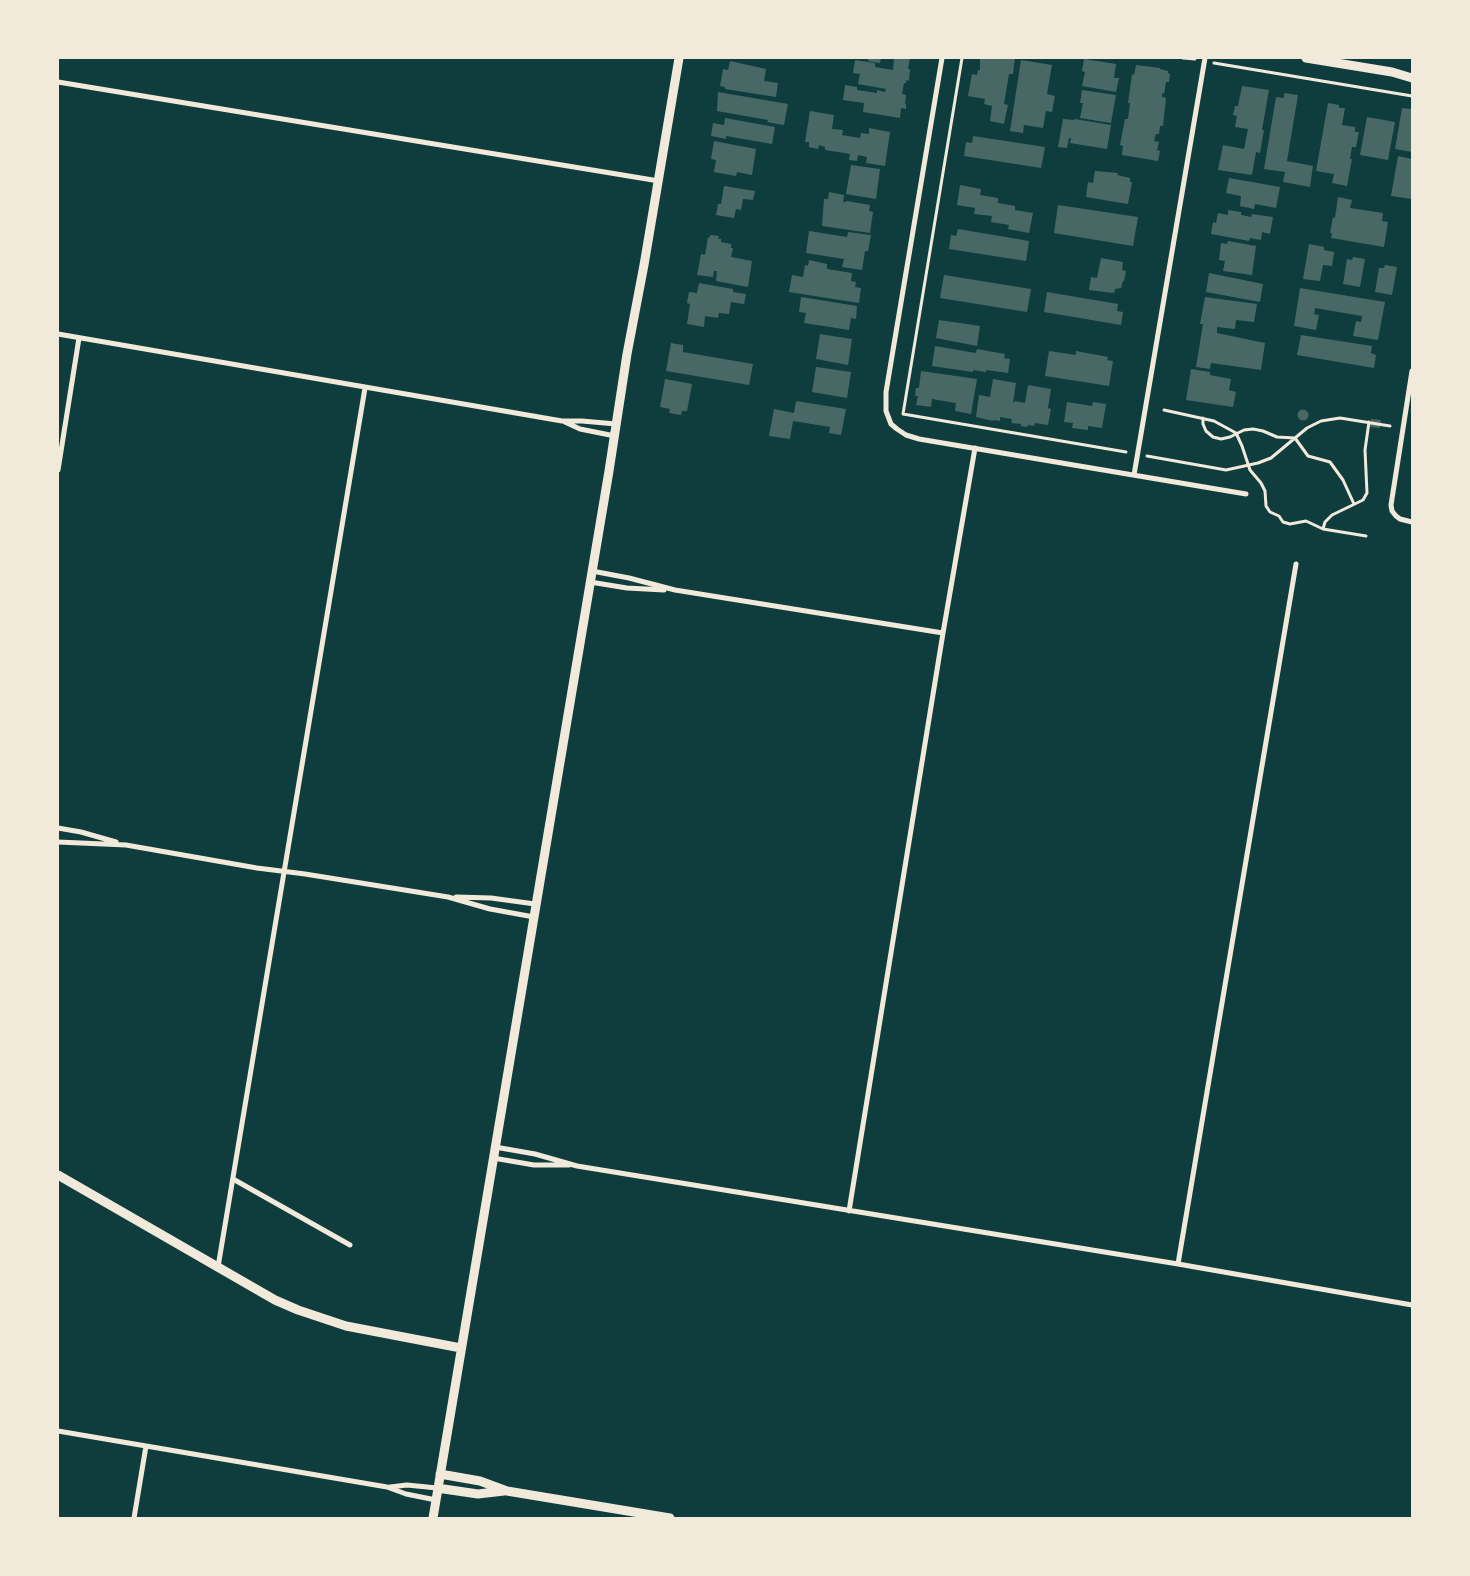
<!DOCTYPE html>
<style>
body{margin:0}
#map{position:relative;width:1470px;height:1576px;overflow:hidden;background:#0f3d3e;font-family:"Fira Sans",sans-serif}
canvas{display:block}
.frame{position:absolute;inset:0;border:59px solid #f1e9da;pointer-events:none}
</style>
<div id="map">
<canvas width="1470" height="1576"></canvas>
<div class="frame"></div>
</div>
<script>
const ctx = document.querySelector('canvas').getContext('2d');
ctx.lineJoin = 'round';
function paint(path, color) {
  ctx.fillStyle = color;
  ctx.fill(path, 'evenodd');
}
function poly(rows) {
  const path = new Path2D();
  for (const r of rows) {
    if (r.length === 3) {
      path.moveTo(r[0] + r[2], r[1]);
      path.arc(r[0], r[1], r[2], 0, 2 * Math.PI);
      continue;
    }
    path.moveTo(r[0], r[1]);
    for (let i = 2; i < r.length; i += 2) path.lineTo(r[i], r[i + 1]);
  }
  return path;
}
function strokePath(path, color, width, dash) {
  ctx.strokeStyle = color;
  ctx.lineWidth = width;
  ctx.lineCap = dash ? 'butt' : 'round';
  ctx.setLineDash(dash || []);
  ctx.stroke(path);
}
const building = poly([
 [868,58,881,58,880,63,868,61],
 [894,58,910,58,908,69,910,69,909,81,906,80,906,83,904,83,902,94,906,95,905,104,906,104,906,109,901,108,900,118,863,112,864,103,843,100,845,85,857,87,857,90,877,93,877,90,885,92,886,89,858,84,860,74,853,73,855,60,875,63,875,67,893,70],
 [980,58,1015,58,1013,74,1009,74,1004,104,1008,105,1004,124,990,121,992,106,984,104,985,99,968,96,972,74,977,75,978,70,980,70],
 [1084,59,1116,64,1114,78,1119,78,1116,92,1082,86,1085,72,1082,71],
 [1021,60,1052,65,1047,94,1055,96,1052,112,1046,111,1043,128,1024,125,1023,133,1010,131],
 [730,61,766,69,764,81,778,83,776,97,725,89,725,87,720,86,723,69,728,70],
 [1136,65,1160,68,1160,69,1168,71,1168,73,1170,74,1169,82,1166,82,1164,94,1162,93,1162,97,1166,98,1163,126,1160,126,1159,134,1156,134,1154,141,1159,142,1157,150,1160,151,1158,161,1122,155,1123,146,1120,145,1125,119,1128,119,1130,103,1128,103,1132,74,1134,75],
 [1242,86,1269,90,1262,130,1264,130,1260,153,1256,152,1252,175,1218,170,1223,145,1244,149,1248,129,1235,127,1237,116,1233,115,1235,106,1238,106],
 [1082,90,1116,95,1111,123,1080,118,1083,103,1080,103],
 [718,92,788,104,784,125,767,122,768,120,717,111],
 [1284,93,1298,95,1287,161,1313,166,1310,187,1283,182,1285,172,1264,169,1276,97,1284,98],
 [1328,103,1339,105,1339,108,1345,108,1342,125,1355,127,1355,132,1359,132,1356,147,1352,147,1350,159,1352,159,1347,186,1332,183,1334,174,1316,171],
 [1402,108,1412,109,1412,152,1395,149],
 [810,111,834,115,832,129,843,130,842,135,860,138,861,133,869,134,869,128,890,132,885,166,866,163,867,157,858,155,857,161,849,160,850,154,825,150,825,147,819,145,818,149,809,147,809,142,805,142],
 [1367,117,1395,122,1388,160,1360,155],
 [725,118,775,127,772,144,726,136,726,139,711,136,713,123,724,125],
 [1063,119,1074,120,1075,119,1111,125,1107,149,1070,143,1071,138,1069,138,1067,148,1058,147],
 [973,136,1045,147,1041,168,964,156,966,142,972,143],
 [714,141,756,149,752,175,737,172,736,176,714,172,716,160,711,159],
 [1398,156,1412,159,1412,199,1391,196],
 [851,165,880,169,876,199,846,194],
 [1095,171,1118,173,1117,175,1130,178,1130,182,1132,182,1128,204,1086,197,1088,182,1093,183],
 [1229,178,1280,187,1276,208,1255,204,1254,209,1240,206,1241,196,1226,193],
 [960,185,981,189,980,195,998,198,998,203,1015,206,1015,210,1033,213,1029,233,1008,229,1009,225,991,222,992,216,974,214,975,208,957,205],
 [724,186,755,191,753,200,743,199,741,210,736,209,734,218,716,215,718,204,721,204],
 [829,192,844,195,843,202,846,202,847,201,870,205,869,211,873,212,870,233,822,226,824,199,828,199],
 [1338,197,1352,200,1350,208,1383,213,1382,221,1388,222,1384,247,1331,238,1332,233,1330,233,1333,217,1335,218],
 [1058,205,1138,217,1133,246,1054,233],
 [1228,210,1241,212,1241,215,1251,217,1252,214,1273,217,1270,234,1262,232,1261,240,1250,238,1249,241,1211,234,1213,222,1216,223,1218,213,1228,215],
 [958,229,1029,241,1026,261,949,249,951,235,956,236],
 [809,231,847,237,848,232,871,235,868,251,865,251,862,270,842,267,844,259,806,253],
 [710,235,719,236,718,239,721,239,721,242,731,244,731,248,733,248,731,257,752,261,748,287,716,281,717,271,714,271,713,277,697,275,701,254,705,255,708,237,710,238],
 [1228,241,1256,246,1252,275,1223,271,1225,261,1219,260,1221,243,1227,244],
 [1309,244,1324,247,1324,250,1334,252,1332,266,1323,265,1320,281,1303,279],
 [1353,257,1365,259,1360,287,1343,284,1347,259,1352,260],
 [1101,258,1123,262,1122,270,1126,271,1124,281,1123,281,1121,288,1115,289,1114,293,1089,290,1091,277,1097,278],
 [809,260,827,264,827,269,852,273,851,281,856,282,855,287,861,288,859,303,789,292,792,275,803,277,805,265,808,266],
 [1385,265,1397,267,1392,295,1375,292,1379,268,1384,268],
 [1209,273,1263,284,1260,302,1206,292],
 [944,275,1031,289,1027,312,940,298],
 [699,283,733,289,733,292,746,294,744,304,731,302,729,314,719,313,718,318,705,316,704,327,687,324,690,304,687,303,689,292,697,293],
 [1300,288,1385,302,1378,340,1353,336,1356,321,1361,322,1362,316,1315,308,1314,314,1319,315,1316,330,1294,326],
 [1047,292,1118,304,1117,311,1123,312,1121,325,1044,312],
 [801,297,857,306,856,319,851,318,849,330,804,323,806,313,799,312],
 [1205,297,1257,304,1254,322,1236,320,1235,329,1217,327,1217,333,1265,343,1261,370,1211,363,1210,369,1196,367,1203,324,1200,324],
 [939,320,980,326,977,346,936,338],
 [820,334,852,339,848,365,816,359],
 [1301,335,1372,346,1371,353,1376,355,1374,368,1297,355],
 [671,343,683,345,683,352,753,364,749,385,666,371],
 [935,346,976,353,977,349,1005,354,1004,358,1010,359,1008,373,986,370,986,372,973,370,973,372,932,366],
 [1049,351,1076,355,1076,351,1108,357,1107,360,1113,361,1109,386,1045,376],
 [816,367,851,372,847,398,812,392],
 [1191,369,1210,372,1210,375,1231,379,1229,390,1236,392,1233,407,1186,400],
 [921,371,977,379,971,414,955,411,956,403,932,399,931,407,916,405,918,396,915,396,916,388,919,388],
 [665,379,692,384,687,411,682,411,681,415,669,413,670,409,660,407],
 [993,379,1016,383,1013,403,1015,401,1025,403,1028,385,1051,389,1048,408,1051,409,1048,425,1035,423,1034,426,1028,425,1027,427,1021,426,1021,424,1011,423,1012,419,1000,417,1000,421,993,420,993,421,976,417,979,395,990,397],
 [796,401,846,409,841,435,829,433,830,427,793,421,790,439,769,436,774,409,794,413],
 [1067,402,1092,406,1093,402,1106,404,1102,428,1088,426,1088,430,1072,428,1073,423,1064,422],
 [1303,415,5.5],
 [1371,419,1381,420,1380,428,1370,427]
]);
const path = poly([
 [962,58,903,414,1126,452],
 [1183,58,1195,59],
 [1214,63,1412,96],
 [1164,410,1214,421,1236,433,1242,446,1250,470,1261,483,1265,491,1266,506,1270,512,1279,516,1283,522,1290,524,1306,521,1323,529,1366,536],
 [1203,418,1203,424,1206,431,1213,437,1221,439,1230,437,1244,430,1253,429,1263,431,1277,437,1295,438,1308,456,1330,462,1343,480,1354,504],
 [1147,456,1226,470,1258,463,1271,458,1307,428,1321,421,1340,418,1390,426],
 [1323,529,1325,522,1332,515,1363,500,1367,493,1365,450,1369,422]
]);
const minor = poly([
 [942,58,886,392,886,411,891,424,897,429,906,435,919,439,1246,494],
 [58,82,659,181],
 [58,334,562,421,582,421,616,424],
 [1412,371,1391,505,1392,511,1396,516,1400,519,1412,522],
 [565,422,580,429,615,436],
 [58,470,79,338],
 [1134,475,1205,58],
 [592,571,629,578,675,590,943,633],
 [590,582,627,588,664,590],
 [58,828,81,832,116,842],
 [58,842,126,845,257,868,305,874,448,897,490,909,534,917],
 [456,897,491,898,535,904],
 [495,1147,535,1154,577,1166,1178,1264,1412,1305],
 [493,1158,534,1165,569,1165],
 [233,1179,350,1245],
 [849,1211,943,633,975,448],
 [1178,1264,1296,564],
 [218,1267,365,388],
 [58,1431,387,1487,406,1494,436,1500],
 [390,1487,407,1485,437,1488],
 [134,1518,146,1446]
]);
const tertiary = poly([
 [1306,58,1392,72,1412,78],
 [58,1175,275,1300,298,1310,346,1326,461,1348],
 [440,1474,480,1481,507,1491,670,1518],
 [437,1488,478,1494,504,1491],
 [433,1518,609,471,627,354,644,265,679,58]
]);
paint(building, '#486865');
strokePath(path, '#f1e9da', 3);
strokePath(minor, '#f1e9da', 5);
strokePath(tertiary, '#f1e9da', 9);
</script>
